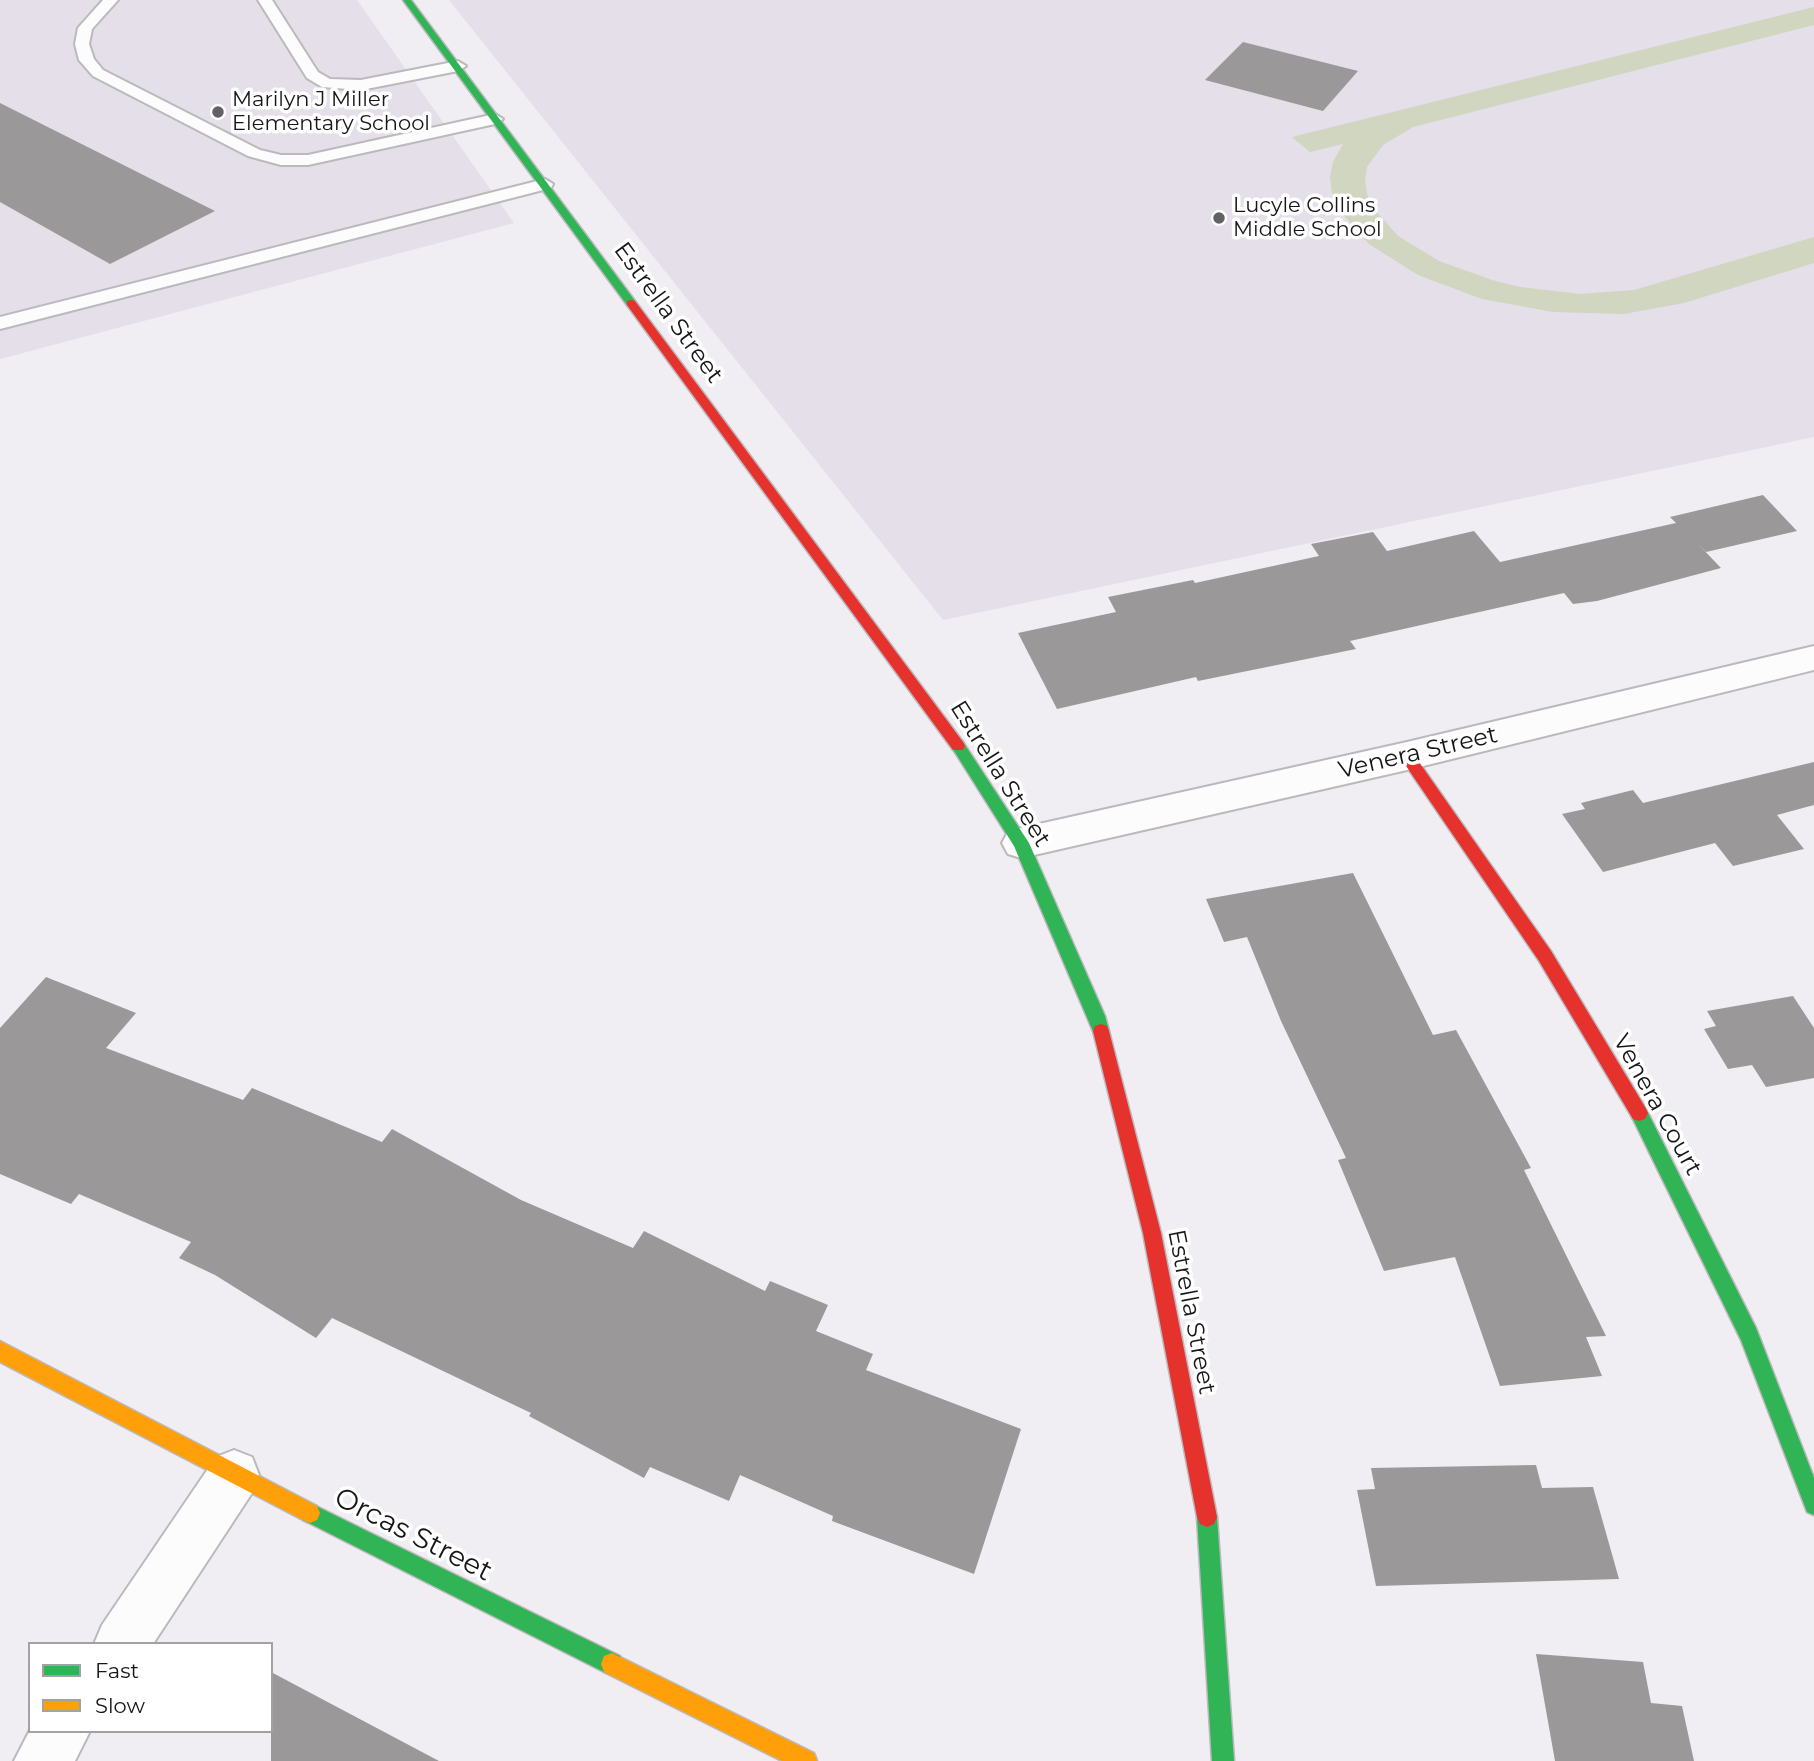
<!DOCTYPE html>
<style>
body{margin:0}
#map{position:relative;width:1814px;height:1761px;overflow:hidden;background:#f0edf3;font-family:Montserrat,sans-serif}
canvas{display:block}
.legend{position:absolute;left:28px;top:1642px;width:245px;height:91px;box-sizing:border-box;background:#fff;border:2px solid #a2a1a3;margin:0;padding:9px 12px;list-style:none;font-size:21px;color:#161518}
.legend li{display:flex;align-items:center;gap:14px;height:35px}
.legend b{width:35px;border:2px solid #a2a1a3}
</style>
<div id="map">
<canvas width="1814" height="1761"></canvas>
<ul class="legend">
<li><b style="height:9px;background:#30b455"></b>Fast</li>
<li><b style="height:9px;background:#ff9f0a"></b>Slow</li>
</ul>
</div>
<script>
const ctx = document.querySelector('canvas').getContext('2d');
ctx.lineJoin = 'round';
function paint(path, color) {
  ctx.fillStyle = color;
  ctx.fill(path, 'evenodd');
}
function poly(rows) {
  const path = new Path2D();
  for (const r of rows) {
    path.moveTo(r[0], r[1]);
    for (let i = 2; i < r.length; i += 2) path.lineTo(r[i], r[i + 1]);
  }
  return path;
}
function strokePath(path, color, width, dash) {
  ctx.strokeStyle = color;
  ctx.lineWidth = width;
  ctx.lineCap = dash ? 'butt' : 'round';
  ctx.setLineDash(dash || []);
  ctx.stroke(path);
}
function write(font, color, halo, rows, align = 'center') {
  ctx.font = font + ' Montserrat,sans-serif';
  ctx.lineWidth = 7;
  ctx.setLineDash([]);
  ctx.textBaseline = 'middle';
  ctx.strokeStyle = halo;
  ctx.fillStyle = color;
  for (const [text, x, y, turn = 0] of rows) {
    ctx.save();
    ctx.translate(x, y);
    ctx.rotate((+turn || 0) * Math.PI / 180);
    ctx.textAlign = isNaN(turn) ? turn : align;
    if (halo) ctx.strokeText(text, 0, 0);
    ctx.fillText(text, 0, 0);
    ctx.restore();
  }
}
const built = poly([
 [0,0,357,0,514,223,0,359],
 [449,0,1814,0,1814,437,943,620]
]);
const green = poly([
 [1814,7,1814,25,1413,127,1383,145,1367,167,1365,180,1367,194,1373,208,1398,236,1439,261,1492,280,1520,287,1580,294,1634,290,1814,237,1814,263,1684,303,1624,314,1553,312,1482,299,1418,275,1369,244,1339,210,1332,193,1330,177,1333,162,1343,144,1310,152,1292,137]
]);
const building = poly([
 [1243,42,1358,71,1323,111,1205,80],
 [0,103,215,211,110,264,0,202],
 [1763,495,1797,531,1706,552,1698,544,1721,568,1597,601,1573,604,1564,593,1350,641,1356,649,1198,681,1196,677,1057,709,1018,633,1116,612,1108,597,1193,580,1195,583,1319,556,1311,544,1373,532,1387,551,1474,531,1500,562,1676,523,1670,517],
 [1814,762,1814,805,1777,815,1804,849,1733,866,1715,843,1603,872,1562,814,1585,809,1581,803,1633,790,1643,803],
 [1353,873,1433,1035,1456,1030,1531,1168,1524,1170,1606,1336,1586,1337,1602,1376,1500,1386,1455,1257,1384,1271,1338,1160,1346,1158,1281,1021,1247,937,1224,942,1206,899],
 [46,977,136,1013,106,1048,243,1100,252,1088,382,1142,392,1129,521,1200,633,1248,644,1231,765,1291,770,1281,828,1305,816,1331,873,1354,866,1370,1021,1429,974,1574,832,1521,833,1516,740,1475,729,1501,650,1467,644,1478,529,1416,531,1413,332,1318,316,1338,215,1275,179,1258,191,1242,79,1194,71,1204,0,1174,0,1028],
 [1793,996,1814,1028,1814,1078,1766,1087,1752,1065,1728,1069,1704,1029,1716,1026,1707,1011],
 [1536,1465,1542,1488,1593,1487,1619,1579,1376,1586,1357,1490,1375,1489,1371,1468],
 [1536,1654,1643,1662,1651,1703,1682,1706,1694,1761,1555,1761],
 [271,1672,439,1761,271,1761]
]);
const lane = poly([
 [103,0,118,0,92,29,89,44,94,59,103,70,260,150,281,155,308,155,495,114,503,119,495,124,308,165,281,165,248,156,93,76,79,60,75,44,78,28,103,0],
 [258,0,272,0,318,72,330,79,361,80,458,61,466,66,458,71,361,90,322,87,307,78,258,0],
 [545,179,553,184,551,188,0,329,0,317,545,179]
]);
const street = poly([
 [1814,646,1814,670,1407,770,1021,858,1008,854,1002,843,1008,832,1021,828,1407,742,1814,646],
 [234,1450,252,1457,259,1475,252,1493,153,1644,94,1644,102,1625,216,1457,234,1450],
 [30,1730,30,1731,90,1731,75,1761,14,1761,30,1730]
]);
const fast = poly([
 [403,0,411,0,635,301,635,305,627,305,403,0],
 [958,740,963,742,1029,843,1105,1016,1109,1031,1107,1036,1101,1038,1095,1036,1014,846,951,746,958,740],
 [1639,1105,1645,1107,1756,1328,1814,1478,1814,1515,1807,1512,1741,1340,1630,1113,1633,1107,1639,1105],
 [310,1503,620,1656,623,1664,620,1672,612,1675,604,1672,303,1520,300,1513,303,1506,310,1503],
 [1207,1507,1214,1510,1217,1517,1234,1761,1212,1761,1197,1517,1200,1510,1207,1507]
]);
const slow = poly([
 [0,1341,317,1506,320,1513,317,1520,310,1523,303,1520,0,1362,0,1341],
 [612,1653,814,1753,817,1761,782,1761,604,1672,601,1664,604,1656,612,1653]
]);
const jam = poly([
 [631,300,635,301,963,742,965,746,963,750,953,750,627,305,627,301,631,300],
 [1407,750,1412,752,1551,951,1645,1107,1648,1113,1645,1119,1639,1121,1633,1119,1539,961,1402,760,1400,756,1407,750],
 [1101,1024,1107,1026,1109,1031,1161,1233,1217,1517,1214,1524,1207,1527,1200,1524,1197,1517,1143,1233,1093,1031,1095,1026,1101,1024]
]);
const markers = [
 [218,112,7,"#626165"],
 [1219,218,7,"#626165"]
];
const farPoinames = [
 ["Marilyn J Miller",232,100],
 ["Elementary School",232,124],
 ["Lucyle Collins",1233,206],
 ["Middle School",1233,230]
];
const streetNames = [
 ["Estrella Street",668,313,54],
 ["Venera Street",1418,753,-13],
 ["Estrella Street",1000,774,58],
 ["Venera Court",1657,1105,61],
 ["Estrella Street",1191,1312,79]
];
const nearStreetnames = [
 ["Orcas Street",413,1535,27]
];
paint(built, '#e4dfe9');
paint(green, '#d0d6bf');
paint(building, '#9b989a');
strokePath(lane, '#bbb9bd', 4);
strokePath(street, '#bbb9bd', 4);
strokePath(fast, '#bbb9bd', 3);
strokePath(slow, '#bbb9bd', 3);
strokePath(jam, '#bbb9bd', 3);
paint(lane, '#fdfcfd');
paint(street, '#fdfcfd');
paint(fast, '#30b455');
paint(slow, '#ff9f0a');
paint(jam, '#e5322d');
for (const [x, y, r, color] of markers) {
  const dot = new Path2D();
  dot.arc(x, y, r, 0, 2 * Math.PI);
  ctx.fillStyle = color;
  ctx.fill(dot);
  strokePath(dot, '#fff', 2.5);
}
write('21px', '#161518', '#fff', farPoinames, 'left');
write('24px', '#161518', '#fff', streetNames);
write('28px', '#161518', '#fff', nearStreetnames);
</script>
